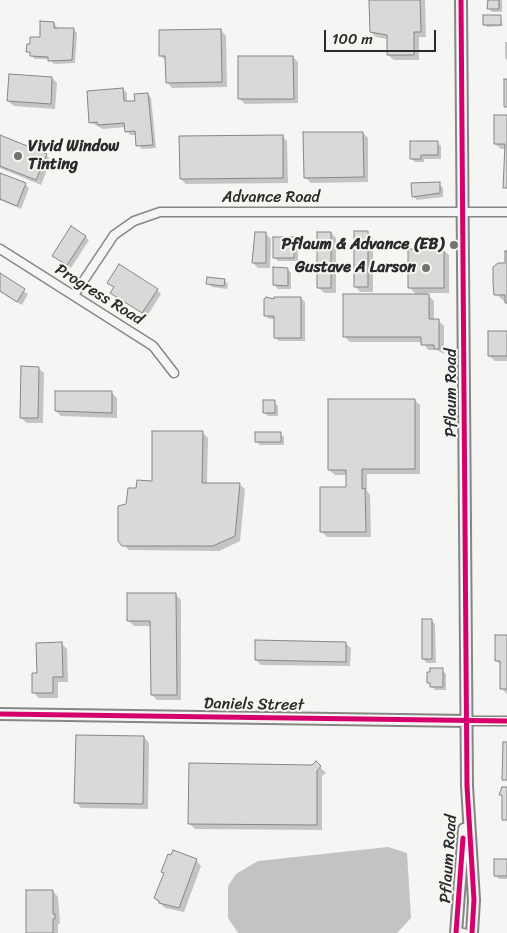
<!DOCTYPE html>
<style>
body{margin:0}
#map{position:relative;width:507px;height:933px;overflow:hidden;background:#f5f5f3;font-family:Sriracha,sans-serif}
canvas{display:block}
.scale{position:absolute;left:324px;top:30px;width:112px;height:22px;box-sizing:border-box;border:2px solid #2b2b2b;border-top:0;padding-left:6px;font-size:15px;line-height:18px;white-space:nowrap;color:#2b2b2b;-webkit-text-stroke:4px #f6f6f2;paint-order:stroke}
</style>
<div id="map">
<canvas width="507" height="933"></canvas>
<div class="scale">100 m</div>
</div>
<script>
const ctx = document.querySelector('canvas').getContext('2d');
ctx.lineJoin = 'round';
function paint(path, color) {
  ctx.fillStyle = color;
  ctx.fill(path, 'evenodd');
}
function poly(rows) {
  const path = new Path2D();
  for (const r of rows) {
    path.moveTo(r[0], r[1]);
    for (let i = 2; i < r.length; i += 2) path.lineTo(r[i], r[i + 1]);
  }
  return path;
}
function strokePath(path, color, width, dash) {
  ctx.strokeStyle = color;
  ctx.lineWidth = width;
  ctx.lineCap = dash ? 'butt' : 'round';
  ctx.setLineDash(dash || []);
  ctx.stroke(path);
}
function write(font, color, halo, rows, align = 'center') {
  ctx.font = font + ' Sriracha,sans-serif';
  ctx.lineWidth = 4;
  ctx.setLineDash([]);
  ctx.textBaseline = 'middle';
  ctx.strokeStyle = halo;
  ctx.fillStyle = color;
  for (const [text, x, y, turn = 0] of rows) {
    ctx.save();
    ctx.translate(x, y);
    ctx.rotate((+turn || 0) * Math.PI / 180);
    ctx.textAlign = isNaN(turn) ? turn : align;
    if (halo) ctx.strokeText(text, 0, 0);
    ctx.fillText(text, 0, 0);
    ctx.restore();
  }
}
const water = poly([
 [388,847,407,853,411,918,397,933,238,933,228,918,228,886,236,874,258,861]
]);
const shadow = poly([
 [371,0,425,0,426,37,419,37,419,60,394,60,388,55,388,39,376,37,371,32],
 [487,0,502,0,502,12,492,12,489,8],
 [500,16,503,26,487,27,485,24],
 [54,23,58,29,73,29,77,33,75,63,54,64,49,59,35,59,28,51],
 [221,30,226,36,227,87,172,88,167,82,166,61,161,56],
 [505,42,507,42,507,60,505,58],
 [293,57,298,62,298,103,245,104,239,98],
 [52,78,57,83,55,109,14,106,8,101],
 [123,89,127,93,127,103,136,102,148,94,151,98,156,148,142,149,138,145,137,135,130,135,126,127,103,129,90,122],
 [507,117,507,189,505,187,506,149,501,149,495,144],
 [363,133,368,138,368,182,311,183,305,177],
 [282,136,287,141,288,183,186,184,181,179],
 [0,137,46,155,51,160,41,185,0,168],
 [437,143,441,146,441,159,424,159,424,162,415,162,411,158],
 [0,174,25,184,29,188,21,209,0,200],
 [439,184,443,188,443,197,417,200,413,196],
 [265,233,271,239,270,268,258,268,253,263,253,247,256,247],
 [331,233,336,238,336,293,324,293,318,287],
 [368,233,373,238,373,292,360,292,355,286],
 [85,236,89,240,71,268,53,256],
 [294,238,298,242,298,261,278,261,274,257],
 [443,250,449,255,449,293,426,293,434,301,434,321,439,321,444,326,444,354,437,350,428,350,423,342,350,342,345,337,417,295,409,287],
 [507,252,507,304,496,294,506,265],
 [287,269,291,273,291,289,278,289,274,285],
 [0,275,28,294,22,305,0,292],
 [224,280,228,284,227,289,212,287,208,283],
 [108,283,157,290,161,294,147,316,116,296,115,288],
 [301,298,305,302,305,341,279,341,275,337,275,319,269,319,265,315,275,300],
 [507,332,507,361,495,361,489,356],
 [38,368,44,373,43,423,27,423,21,418],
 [112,393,117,398,117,418,61,416,56,411],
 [414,400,420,405,420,474,367,474,367,491,370,495,371,537,327,537,322,532,347,489,347,475,335,475,329,470],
 [274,402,278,406,278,416,268,416,264,412],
 [202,432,208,438,207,484,239,484,245,489,240,541,219,551,129,550,119,540,127,505,138,489,153,482],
 [280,434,284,437,284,445,260,445,256,441],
 [175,594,181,600,181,700,157,700,152,695,152,626,134,626,129,621],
 [432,621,435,624,436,663,427,663,423,659],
 [507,636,507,694,501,688,501,665,496,660],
 [345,643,351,648,350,666,261,665,256,660],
 [62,644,67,649,68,682,58,682,58,698,39,698,34,693,38,674],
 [442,670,446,674,446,690,435,690,429,683],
 [144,737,149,743,148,809,81,808,76,802],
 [316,763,326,773,322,776,322,830,195,829,189,823],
 [196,860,201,866,184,912,165,908,155,898,165,875,163,872],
 [507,861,507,879,499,879,495,875],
 [53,891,58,897,60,924,58,924,58,933,27,933]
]);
const building = poly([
 [369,0,420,0,421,32,414,32,414,55,387,55,387,35,370,32,369,0],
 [488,0,499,0,499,9,487,9,488,0],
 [483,15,501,15,501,25,483,25,483,15],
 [40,21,54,22,54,28,74,28,72,60,48,61,48,57,30,56,30,52,26,52,27,44,30,44,30,37,40,37,40,21],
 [221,29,222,82,166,83,165,56,159,56,159,30,221,29],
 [238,56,293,56,294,99,238,99,238,56],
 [9,74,52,77,51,104,7,101,9,74],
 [504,79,507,79,507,107,504,107,504,79],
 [123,88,124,101,135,101,134,94,148,93,153,145,136,146,135,131,125,132,124,123,98,125,97,122,89,123,87,91,123,88],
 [494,115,507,115,507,188,503,188,505,144,494,144,494,115],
 [303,132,363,132,364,177,304,178,303,132],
 [0,135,47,154,36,180,0,166,0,135],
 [283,135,283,178,180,179,179,136,283,135],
 [410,141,438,141,438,155,421,155,421,159,410,159,410,141],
 [0,173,26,183,17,206,0,199,0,173],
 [440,182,440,193,412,197,411,183,440,182],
 [71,226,86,236,67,265,52,256,71,226],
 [354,231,368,231,368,287,354,287,354,231],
 [255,232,266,232,266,263,252,263,255,232],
 [317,232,331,232,331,288,317,288,317,232],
 [273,237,295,237,294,258,273,258,273,237],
 [408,249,444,249,444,288,408,288,408,249],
 [505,251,507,251,507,303,505,303,505,295,494,295,493,283,493,267,498,263,505,263,505,251],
 [119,264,158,289,142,313,110,293,114,287,107,283,119,264],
 [273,267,288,268,288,286,273,285,273,267],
 [0,273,25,289,17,302,0,291,0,273],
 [207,277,225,279,224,286,206,284,207,277],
 [343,294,429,294,429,319,439,319,439,349,434,349,434,345,421,345,421,337,343,337,343,294],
 [266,297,274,299,274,297,301,297,301,338,274,338,274,316,264,316,264,299,266,297],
 [488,331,507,331,507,356,488,356,488,331],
 [21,366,39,367,38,418,20,418,21,366],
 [55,391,112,391,112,413,55,411,55,391],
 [328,399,415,399,415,469,362,469,362,489,365,488,366,532,320,532,320,487,346,487,346,470,328,470,328,399],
 [263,400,275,400,275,413,263,413,263,400],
 [152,431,203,431,202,483,240,483,235,536,213,546,122,546,118,541,118,506,126,504,128,488,136,488,137,480,152,481,152,431],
 [255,432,281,432,281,442,255,442,255,432],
 [127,593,176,593,177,695,151,695,150,621,127,621,127,593],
 [422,619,432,619,432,659,422,659,422,619],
 [495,635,507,635,507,689,500,689,500,661,495,661,495,635],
 [255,640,346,642,346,662,255,660,255,640],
 [62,642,63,677,53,677,53,693,32,693,32,673,37,673,36,643,62,642],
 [430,668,443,668,443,687,430,687,430,683,427,683,427,672,430,672,430,668],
 [76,735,144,736,143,804,74,803,76,735],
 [503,742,507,742,507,780,502,780,503,742],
 [316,761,321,766,317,771,317,825,188,824,189,763,312,765,316,761],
 [502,787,507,787,507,820,502,820,502,795,499,795,502,787],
 [173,850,197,859,179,908,159,903,159,901,154,898,164,873,161,872,168,854,171,855,173,850],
 [494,859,507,859,507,876,494,876,494,859],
 [26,890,53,890,53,914,55,914,55,919,53,919,53,933,26,933,26,890]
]);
const street = poly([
 [0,249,153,346,174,373],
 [74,295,114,235,134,221,160,212,507,212],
 [467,721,507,721],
 [456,932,464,933]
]);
const secondary = poly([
 [461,0,467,786,474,900,472,933],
 [0,714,467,721],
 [456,933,464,829]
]);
const cycleway = poly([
 [461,0,467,786,474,900,472,933],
 [0,714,507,721],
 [456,933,463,838]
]);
const markers = [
 [18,156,5,"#727271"],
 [454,245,5,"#727271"],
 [426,268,5,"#727271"]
];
const poiNames = [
 ["Vivid Window",28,147,"left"],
 ["Tinting",28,165,"left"],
 ["Pflaum & Advance (EB)",444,245],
 ["Gustave A Larson",416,268]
];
const streetNames = [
 ["Advance Road",271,198],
 ["Progress Road",99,295,32],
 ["Pflaum Road",452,393,-90],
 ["Daniels Street",254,705,1],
 ["Pflaum Road",449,859,-86]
];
paint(water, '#c3c3c1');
paint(shadow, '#0003');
paint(building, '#d9d9d8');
strokePath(building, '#868685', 1);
strokePath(street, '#868685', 11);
strokePath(secondary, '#868685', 14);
strokePath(street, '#f5f5f3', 8);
strokePath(secondary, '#f5f5f3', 10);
strokePath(cycleway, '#d6006c', 5);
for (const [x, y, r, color] of markers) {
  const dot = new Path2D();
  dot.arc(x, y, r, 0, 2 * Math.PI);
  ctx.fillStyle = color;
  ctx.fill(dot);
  strokePath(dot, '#f6f6f2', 2);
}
write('bold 16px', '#2b2b2b', '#f6f6f2', poiNames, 'right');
write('16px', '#2b2b2b', '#f6f6f2', streetNames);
</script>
